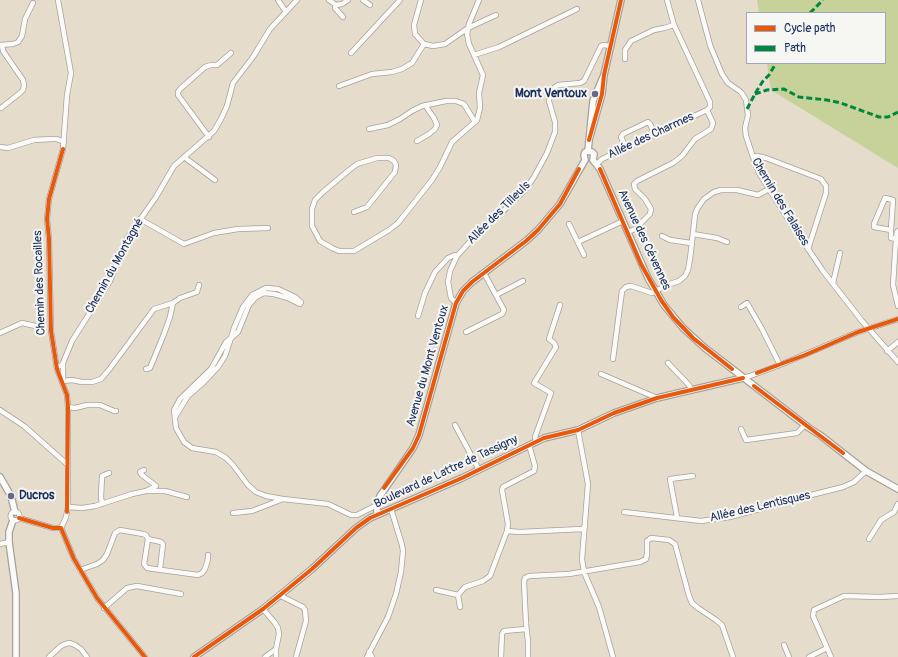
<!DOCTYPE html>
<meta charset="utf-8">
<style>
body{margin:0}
#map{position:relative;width:898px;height:657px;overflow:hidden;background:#e6dccc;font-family:Pangolin,sans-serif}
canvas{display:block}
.legend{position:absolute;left:746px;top:12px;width:140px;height:52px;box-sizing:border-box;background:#f6f6f2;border:1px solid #9ea6b7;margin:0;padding:5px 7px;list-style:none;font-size:12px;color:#1b2f5e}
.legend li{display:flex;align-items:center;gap:8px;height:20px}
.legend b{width:20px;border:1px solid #9ea6b7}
</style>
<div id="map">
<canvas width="898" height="657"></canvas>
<ul class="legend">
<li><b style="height:5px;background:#e8590c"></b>Cycle path</li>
<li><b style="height:5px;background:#00873e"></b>Path</li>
</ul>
</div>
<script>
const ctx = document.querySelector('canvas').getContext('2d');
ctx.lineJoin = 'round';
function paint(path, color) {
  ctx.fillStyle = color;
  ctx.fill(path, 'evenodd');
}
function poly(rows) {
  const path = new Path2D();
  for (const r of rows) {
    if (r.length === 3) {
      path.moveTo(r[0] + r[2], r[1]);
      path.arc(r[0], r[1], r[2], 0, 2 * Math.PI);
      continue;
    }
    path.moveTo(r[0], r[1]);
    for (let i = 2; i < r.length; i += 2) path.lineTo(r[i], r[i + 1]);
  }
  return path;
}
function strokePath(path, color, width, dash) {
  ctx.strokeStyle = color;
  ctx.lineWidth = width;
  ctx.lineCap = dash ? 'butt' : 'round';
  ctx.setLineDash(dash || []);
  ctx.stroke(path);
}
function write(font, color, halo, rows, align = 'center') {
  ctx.font = font + ' Pangolin,sans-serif';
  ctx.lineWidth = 4;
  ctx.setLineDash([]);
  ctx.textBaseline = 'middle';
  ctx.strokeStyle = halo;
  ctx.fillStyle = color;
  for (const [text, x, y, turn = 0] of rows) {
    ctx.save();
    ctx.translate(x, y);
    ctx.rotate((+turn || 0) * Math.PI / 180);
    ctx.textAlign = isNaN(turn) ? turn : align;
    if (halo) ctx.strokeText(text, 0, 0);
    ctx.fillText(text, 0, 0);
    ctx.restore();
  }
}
const green = poly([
 [757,0,898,0,898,168,771,90,767,63,885,63,885,13,759,13]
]);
const minor = poly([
 [58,0,71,73,67,95,63,149,49,199,47,219,49,239,51,331,57,369,67,395,68,407,68,507,66,517,61,528],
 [278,0,286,12],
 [329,0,336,5,342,4,348,0],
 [363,0,370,5],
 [421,0,414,25,415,34,424,44],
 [667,0,674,25,710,102,710,107,707,110],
 [698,0,710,45,722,74,728,83,741,92,746,100,748,115,745,128,746,136,753,157,759,173,788,219,823,271,862,321,898,362],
 [336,5,335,8,343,17],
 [0,45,13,44,18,42,22,36,25,19,33,3],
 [351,53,400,0],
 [474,55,499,47,577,9],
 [625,59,625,50,631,41,654,30,664,28,674,25],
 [339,86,372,74,392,72,402,69,412,63,424,44,433,46,445,44,468,28,496,15],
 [1,108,20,93,23,90,24,85,23,80,3,51,2,45],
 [369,129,388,125,400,119,412,111,422,106,446,101,456,101,464,104,475,122],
 [209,137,178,95,178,92,180,89,205,67,211,65,217,65,231,53],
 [417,141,429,134,435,129,437,125,434,118,425,105],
 [0,147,8,148,34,140,52,139,57,139,64,142],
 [626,148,621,137,623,134,648,122,650,124,655,135],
 [184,157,215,180],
 [753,157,757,156,766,158,821,179,826,186,826,193,808,249],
 [597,164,602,159,707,110],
 [354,212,367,207,395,172,396,165,394,161,389,158,377,158,357,164,348,171,323,192,315,200,312,209,312,226,320,241,332,248,339,251,354,251,389,230,398,223,432,180,440,167,452,142,477,120,480,108,479,93,483,75,469,44,467,34,469,24,479,0],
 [140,219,184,244,214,233,238,229,268,228],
 [569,224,584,255],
 [891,230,874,227,874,224,885,198,893,200,891,230,891,238,896,239],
 [898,231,897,232,896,239,893,285,898,306],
 [628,232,635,229,650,214,651,209,645,199,635,189,634,184,637,181,673,163,682,156,695,139,711,129,713,123,707,110],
 [693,234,717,238,727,242],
 [662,236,670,240,691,243],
 [578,242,623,221],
 [833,283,840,253],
 [496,295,523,281],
 [456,303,451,298,448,282,450,271,457,256,475,236,501,213,525,190,534,177,547,153,555,132,555,122,549,101,550,92,555,87,558,85,580,83,584,81,601,46,603,45,611,46],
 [300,304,301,302,295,297,278,289,266,288,252,295,243,307,234,328,231,338,226,342,211,369,180,399,174,410,176,428,184,442,192,448,216,452,226,458,233,465,248,485,256,492,266,496,283,499,328,504,351,515,357,515,377,505],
 [741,307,747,303,762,329,780,365],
 [418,316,425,293,435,272,448,258,455,255,457,256],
 [466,332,502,314,504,310,484,273],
 [0,333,22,323,40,327],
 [887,351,898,342],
 [613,359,622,291,626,287,631,286,652,293,667,285,679,281,685,276,688,270,690,259,695,215,697,209,704,199,714,192,721,190,737,190,758,195,769,189],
 [63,363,63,381,72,380,82,382,92,382,101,379,108,371,154,309,173,303,180,298,197,292,199,285],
 [668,363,689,385,691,389],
 [57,367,62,365,63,363,72,341,110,281,128,237,156,197,174,166,214,131,221,119,227,106,233,83,253,57,270,29,297,0],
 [146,369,150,368,164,334,170,317,173,303],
 [601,374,657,398],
 [743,378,750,376,780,365,858,332,898,319],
 [68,407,75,408,87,405,100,405,114,411,116,411],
 [0,410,24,426,68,465],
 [175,417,188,396,204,382,218,367,225,356,231,338,238,332,249,305,256,297,264,293,274,294,288,298,300,304],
 [455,425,479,470],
 [741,429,746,440,797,433,805,425],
 [578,430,588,484,582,559,584,572,599,607,613,657],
 [536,441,535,437,551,393,534,383,556,347,554,343,549,339,560,305],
 [144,470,140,472,142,475,156,486,146,491],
 [102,504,101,497,102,476,109,473],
 [68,507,82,508,95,506,132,494,146,491,165,491,187,497],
 [15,516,4.5],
 [624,512,701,521,730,517,811,495,843,487,854,482,866,471],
 [233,513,252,511,283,499],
 [677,517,670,479,693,476],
 [19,518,53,528,61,528],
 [61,528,74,559,97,598,145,657],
 [507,531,520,532,582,529,585,527],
 [148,539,161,542,163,544,160,569],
 [869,539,881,520,894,512,898,504],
 [0,544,9,542],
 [80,570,97,564,103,560,107,554,115,533,120,530,143,534,146,535,148,539,144,564,147,568,198,575,202,573,205,569,208,559,208,555],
 [436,590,458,595,465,587,483,581,490,576,507,531,508,524,502,490,503,487,534,471,535,466,529,445],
 [279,595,303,607,305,610,306,621,296,657],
 [458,595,460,607],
 [104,608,127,588,137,586,181,594],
 [263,609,275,623,278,628,279,634,276,649,265,657],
 [784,645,789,657],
 [276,649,276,657],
 [369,652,372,657],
 [49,657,61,646,65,644,70,643,75,645,81,649,87,657],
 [367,657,388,617,396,594,401,572,403,551,402,545,391,509],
 [501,657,502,634,504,631,526,629],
 [528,657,528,642,526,624,524,582,525,578,529,576,569,574,640,562,646,559,647,554,647,541,651,538,669,540,675,544,689,596,692,603,698,608,716,620,722,625,733,657],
 [809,657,827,648],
 [831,657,813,616,814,610,844,596,879,597,898,596]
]);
const tertiary = poly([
 [589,140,602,94,604,75,621,0],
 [588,151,593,101,603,77],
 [588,151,592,152,594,154,593,160],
 [585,160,584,155,585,152,588,151],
 [593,160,600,169,648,278,664,305,683,328,705,348,809,428,820,435,866,471,898,489],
 [0,477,11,496,15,512],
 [377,515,377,505,380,496,413,448,419,435,456,303,463,291,472,282,526,241,538,230,560,204,585,160],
 [13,520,9,532,9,542,16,593,16,657],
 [194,657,263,609,312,569,356,528,370,518,462,478,544,438,578,430,614,413,657,398,743,378]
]);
const quiet = poly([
 [810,13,823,0],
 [755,94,767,90,784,89,799,97,827,100,841,103,879,117,888,117,898,112],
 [747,109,756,92,763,81,769,75,776,63]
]);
const cycleway = poly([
 [589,140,602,94,604,75,621,0],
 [63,149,49,199,47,219,49,239,51,331,57,369,67,395,68,407,67,512],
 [600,169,641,264,661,300,673,317,693,338,732,369],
 [757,373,805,355,858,332,898,319],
 [754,386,843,453],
 [384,488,413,448,419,435,456,303,463,291,472,282,526,241,538,230,560,204,579,169],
 [19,518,53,528,61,528,74,559,97,598,145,657],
 [194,657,263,609,312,569,356,528,370,518,462,478,544,438,578,430,614,413,657,398,743,378]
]);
const markers = [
 [595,94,4,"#626c84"],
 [11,496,4,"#626c84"]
];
const poiNames = [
 ["Mont Ventoux",587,94],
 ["Ducros",19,496,"left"]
];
const streetNames = [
 ["Allée des Charmes",651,136,-25],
 ["Chemin des Falaises",780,202,59],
 ["Allée des Tilleuls",499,213,-45],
 ["Avenue des Cévennes",644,240,65],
 ["Chemin du Montagné",115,266,-61],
 ["Chemin des Rocailles",40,283,-92],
 ["Avenue du Mont Ventoux",428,366,-74],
 ["Boulevard de Lattre de Tassigny",446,472,-25],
 ["Allée des Lentisques",760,507,-13]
];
paint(green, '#c6d29a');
strokePath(minor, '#a5a19e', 6);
strokePath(tertiary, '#a5a19e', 8);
strokePath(minor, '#fbfaf7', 4.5);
strokePath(tertiary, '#fbfaf7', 5.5);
strokePath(quiet, '#00873e', 3, [6, 3]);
strokePath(cycleway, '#e8590c', 4);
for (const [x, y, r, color] of markers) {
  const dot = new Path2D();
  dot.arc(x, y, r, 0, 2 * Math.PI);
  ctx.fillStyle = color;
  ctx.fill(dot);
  strokePath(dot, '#f6f6f2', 1.5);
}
write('bold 12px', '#1b2f5e', '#f6f6f2', poiNames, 'right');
write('12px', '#1b2f5e', '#f6f6f2', streetNames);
</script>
